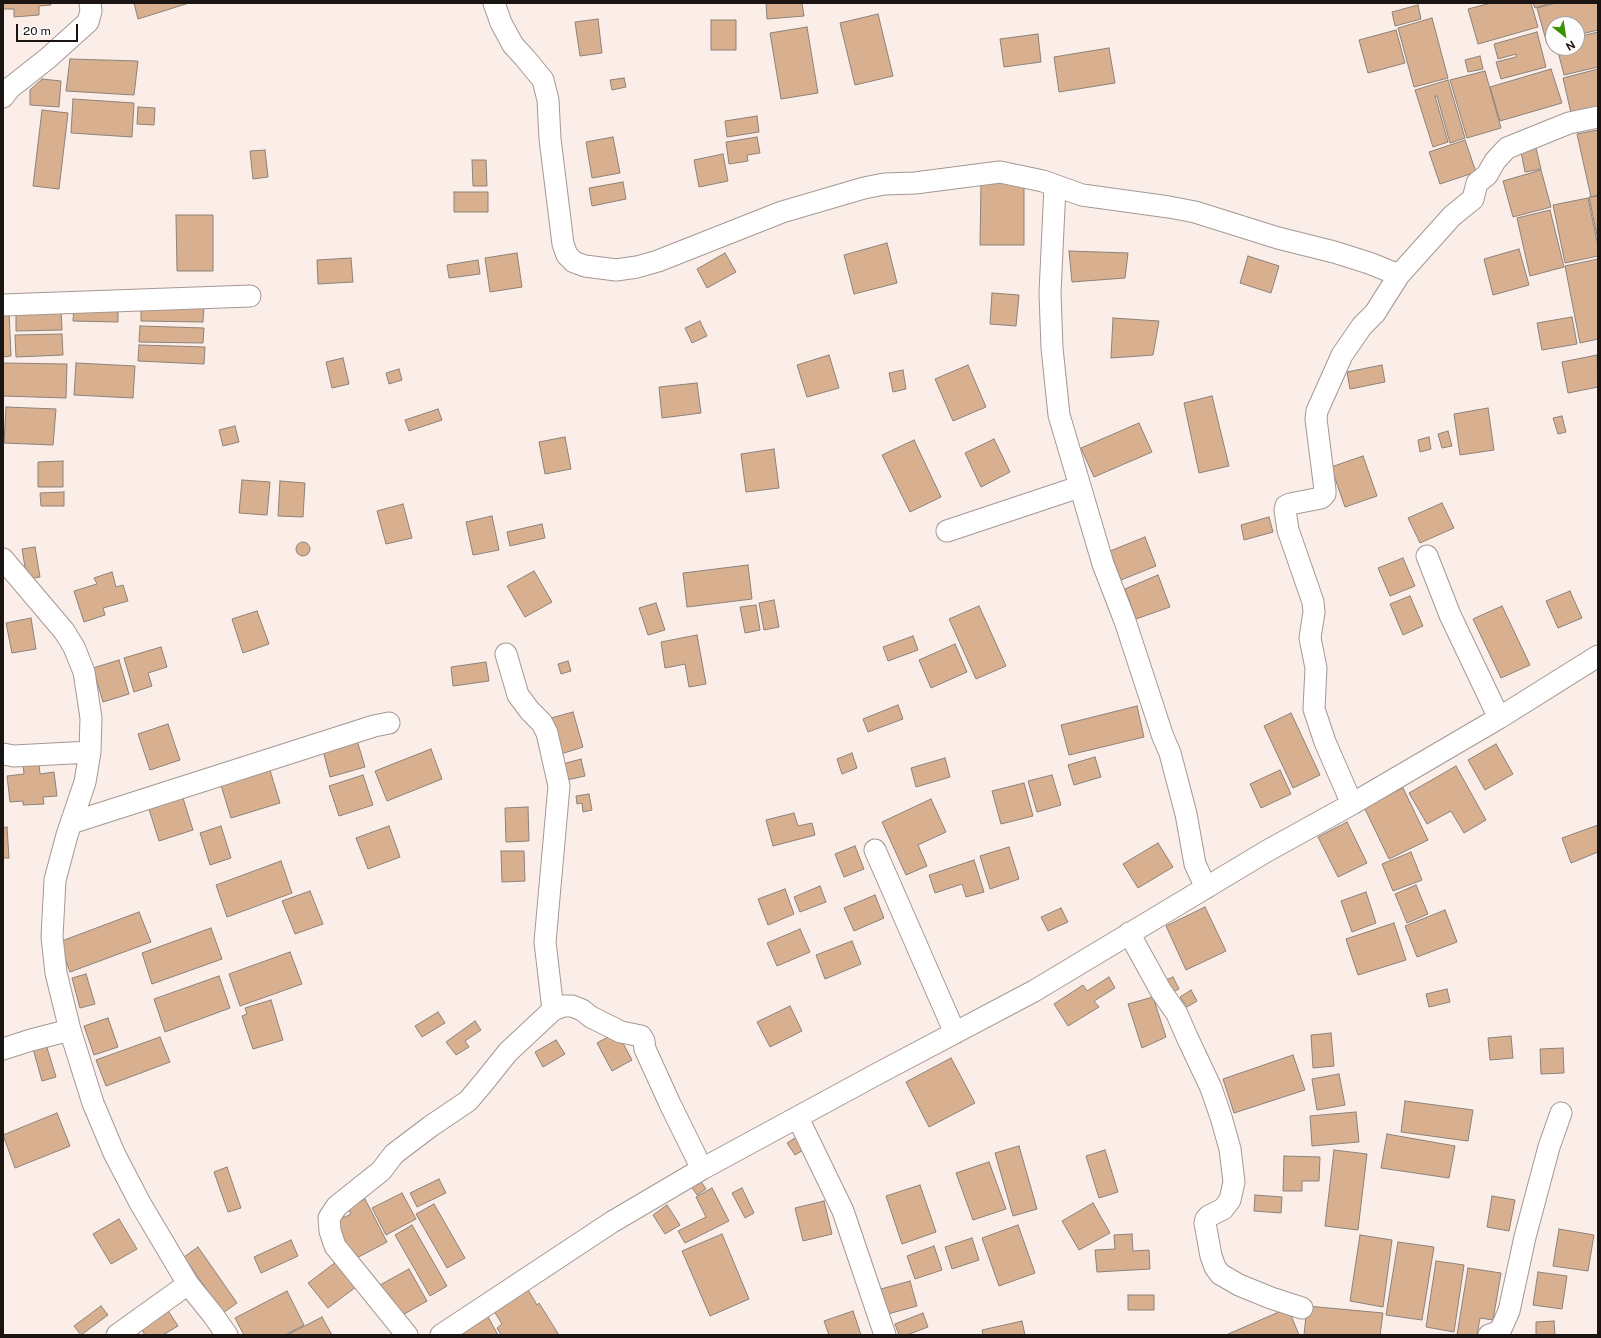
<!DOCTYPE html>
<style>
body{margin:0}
#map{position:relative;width:1601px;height:1338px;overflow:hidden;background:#fbede7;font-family:"Public Sans",sans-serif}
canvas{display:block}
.frame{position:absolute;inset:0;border:4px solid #1a1513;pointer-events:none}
.north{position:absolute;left:1545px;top:16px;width:40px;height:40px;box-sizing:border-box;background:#fdfdfd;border:1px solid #a2a09f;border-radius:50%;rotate:150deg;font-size:11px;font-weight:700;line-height:16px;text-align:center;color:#1a1513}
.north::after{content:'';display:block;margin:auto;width:14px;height:18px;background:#379100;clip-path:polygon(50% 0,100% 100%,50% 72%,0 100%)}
.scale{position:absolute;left:16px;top:24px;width:62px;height:18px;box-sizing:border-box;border:2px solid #1a1513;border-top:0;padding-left:5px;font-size:12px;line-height:14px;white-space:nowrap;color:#1a1513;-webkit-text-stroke:3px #fdfdfd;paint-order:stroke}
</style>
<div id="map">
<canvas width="1601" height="1338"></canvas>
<div class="frame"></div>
<div class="north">N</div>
<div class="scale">20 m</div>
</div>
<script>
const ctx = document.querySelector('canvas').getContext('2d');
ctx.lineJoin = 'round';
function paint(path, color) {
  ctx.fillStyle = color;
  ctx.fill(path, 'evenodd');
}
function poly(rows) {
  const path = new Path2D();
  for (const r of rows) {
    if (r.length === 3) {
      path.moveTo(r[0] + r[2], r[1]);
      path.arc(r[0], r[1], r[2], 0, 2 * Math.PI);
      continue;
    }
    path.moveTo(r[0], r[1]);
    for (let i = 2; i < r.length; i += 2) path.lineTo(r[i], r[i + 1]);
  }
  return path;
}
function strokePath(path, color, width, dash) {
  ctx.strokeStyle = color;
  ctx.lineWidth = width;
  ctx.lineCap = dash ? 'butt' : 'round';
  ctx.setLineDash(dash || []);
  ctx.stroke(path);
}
const building = poly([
 [3,3,51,3,51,5,39,6,39,15,14,17,14,9,3,9,3,3],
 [134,3,189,3,138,19,134,3],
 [766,3,802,3,804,16,767,19,766,3],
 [1491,3,1531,3,1538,27,1478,44,1468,9,1491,3],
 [1533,3,1551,3,1535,8,1533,3],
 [1556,3,1598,3,1598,30,1577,35,1577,24,1553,24,1553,42,1547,44,1537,8,1556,3],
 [1418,5,1421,19,1395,26,1392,12,1418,5],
 [878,14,893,76,855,85,840,23,878,14],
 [1432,18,1448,78,1414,87,1398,28,1432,18],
 [598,19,602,53,580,56,575,22,598,19],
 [711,20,736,20,736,50,711,50,711,20],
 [807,27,818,93,781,99,770,33,807,27],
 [1396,30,1405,63,1368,73,1359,40,1396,30],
 [1537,32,1546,67,1501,79,1496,62,1516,57,1516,54,1498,59,1494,44,1537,32],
 [1598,32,1598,67,1564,75,1557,48,1577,48,1577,37,1598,32],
 [1038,34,1041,62,1004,67,1000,39,1038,34],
 [1109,48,1115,83,1059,92,1054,57,1109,48],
 [1480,56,1483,69,1468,72,1465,60,1480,56],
 [70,59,138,61,134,95,66,91,70,59],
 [1551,69,1562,103,1500,121,1490,87,1551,69],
 [1598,69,1598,107,1571,113,1563,78,1598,69],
 [1485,71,1501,128,1467,138,1450,80,1485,71],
 [624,78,626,87,612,90,610,80,624,78],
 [42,79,61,81,59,107,30,105,30,90,42,79],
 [1448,80,1465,138,1450,143,1437,96,1435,96,1448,142,1433,147,1415,90,1448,80],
 [73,99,134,103,132,137,71,133,73,99],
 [138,107,155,108,154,125,137,124,138,107],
 [42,110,68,113,59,189,33,186,42,110],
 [757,116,759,132,727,137,725,121,757,116],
 [1598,130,1598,195,1591,197,1577,134,1598,130],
 [613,137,620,173,592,178,586,142,613,137],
 [757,137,760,153,747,155,748,161,729,164,726,142,757,137],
 [1465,140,1476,172,1440,184,1429,152,1465,140],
 [1535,144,1541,169,1525,172,1520,147,1535,144],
 [265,150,268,177,253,179,250,151,265,150],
 [723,154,728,181,699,187,694,160,723,154],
 [472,160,486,160,487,186,473,186,472,160],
 [1541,170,1551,207,1513,217,1503,181,1541,170],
 [623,182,626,199,592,206,589,188,623,182],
 [981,182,1024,182,1024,245,980,245,981,182],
 [454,192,488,192,488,212,454,212,454,192],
 [1598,196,1598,240,1589,197,1598,196],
 [1588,198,1598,246,1598,256,1565,263,1553,205,1588,198],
 [1550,210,1564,267,1530,276,1517,218,1550,210],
 [176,215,213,215,213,271,177,271,176,215],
 [887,243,897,283,854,294,844,255,887,243],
 [1519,249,1529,285,1493,295,1484,259,1519,249],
 [1069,251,1128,253,1125,278,1072,282,1069,251],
 [517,253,522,287,490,292,485,258,517,253],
 [725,253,736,272,707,288,697,269,725,253],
 [1248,256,1279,266,1271,293,1240,283,1248,256],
 [351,258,353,282,318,284,317,260,351,258],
 [1598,259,1598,339,1580,343,1565,266,1598,259],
 [478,260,480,274,449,278,447,265,478,260],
 [992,293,1019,295,1016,326,990,324,992,293],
 [141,305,204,307,203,322,141,321,141,305],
 [74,306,118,307,118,322,73,321,74,306],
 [61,309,62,330,16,331,16,310,61,309],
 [3,311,9,311,11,356,3,357,3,311],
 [1572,317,1577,344,1542,350,1537,323,1572,317],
 [1113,318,1159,321,1153,355,1111,358,1113,318],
 [700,321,707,336,692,343,685,328,700,321],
 [140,326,204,328,203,343,139,342,140,326],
 [62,334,63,355,16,357,15,335,62,334],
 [139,345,205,347,204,364,138,361,139,345],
 [829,355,839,388,807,397,797,365,829,355],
 [1597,355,1598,387,1568,393,1562,362,1597,355],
 [343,358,349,384,332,388,326,362,343,358],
 [3,363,67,364,66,398,3,396,3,363],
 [76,363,135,366,133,398,74,395,76,363],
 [968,365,986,407,953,421,935,379,968,365],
 [1382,365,1385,382,1350,389,1347,372,1382,365],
 [399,369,402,380,389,384,386,373,399,369],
 [903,370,906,389,893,392,889,373,903,370],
 [697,383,701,413,662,418,659,387,697,383],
 [1212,396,1229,466,1199,473,1184,403,1212,396],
 [6,407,56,409,53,445,4,443,6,407],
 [1488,408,1494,450,1460,455,1454,414,1488,408],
 [438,409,442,420,409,431,405,420,438,409],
 [1562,416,1566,432,1558,434,1553,418,1562,416],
 [1139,423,1152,452,1094,477,1081,448,1139,423],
 [235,426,239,442,223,446,219,430,235,426],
 [1448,431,1452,446,1442,448,1438,434,1448,431],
 [565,437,571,469,545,474,539,442,565,437],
 [1429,437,1431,449,1420,452,1418,440,1429,437],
 [994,439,1010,472,981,487,965,453,994,439],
 [914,440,941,497,910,512,882,455,914,440],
 [774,449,779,488,746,492,741,454,774,449],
 [1363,456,1377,496,1345,507,1331,467,1363,456],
 [63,461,63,487,38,487,38,462,63,461],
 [242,480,270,482,267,515,239,513,242,480],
 [280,481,305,483,303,517,278,516,280,481],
 [64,492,64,506,41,506,40,493,64,492],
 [1442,503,1454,528,1420,543,1408,518,1442,503],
 [403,504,412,538,386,544,377,511,403,504],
 [492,516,499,550,473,555,466,522,492,516],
 [1269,517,1273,532,1244,540,1241,525,1269,517],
 [542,524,545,538,510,546,507,532,542,524],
 [1145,537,1156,566,1121,580,1110,551,1145,537],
 [303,549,7],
 [35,547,40,577,27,579,22,549,35,547],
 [1403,558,1415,586,1390,596,1378,568,1403,558],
 [748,565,752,599,687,607,683,573,748,565],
 [534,571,552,602,525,617,507,586,534,571],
 [112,572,116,587,123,585,128,601,103,608,105,615,84,622,74,591,97,584,94,578,112,572],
 [1158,575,1170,607,1136,619,1125,589,1158,575],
 [1570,591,1582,618,1558,628,1546,601,1570,591],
 [1410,596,1423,626,1403,635,1390,604,1410,596],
 [774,600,779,627,764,630,759,603,774,600],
 [656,603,665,630,648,635,639,608,656,603],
 [756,605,760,630,745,633,740,607,756,605],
 [979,606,1006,666,976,679,949,619,979,606],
 [1502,606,1530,665,1501,678,1473,619,1502,606],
 [257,611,269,644,243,653,232,619,257,611],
 [31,618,36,649,12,653,6,623,31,618],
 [697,635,706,684,689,687,685,664,665,668,661,642,697,635],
 [913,636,918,650,888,661,883,647,913,636],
 [955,644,967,672,931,688,919,660,955,644],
 [161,647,167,667,148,673,152,686,134,692,124,658,161,647],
 [119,660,129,694,103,702,93,668,119,660],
 [568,661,571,671,561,674,558,664,568,661],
 [486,662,489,681,453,686,451,667,486,662],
 [898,705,903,719,868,732,863,719,898,705],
 [1137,706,1144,737,1069,755,1061,725,1137,706],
 [573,712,583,747,561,754,551,718,573,712],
 [1291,713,1320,775,1293,788,1264,726,1291,713],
 [168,724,180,760,150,770,138,734,168,724],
 [356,737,365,767,330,777,322,747,356,737],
 [1496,744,1513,774,1485,790,1468,760,1496,744],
 [431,749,442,779,387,801,375,771,431,749],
 [852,753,857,768,842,774,837,759,852,753],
 [1095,757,1101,777,1074,785,1068,765,1095,757],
 [945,758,950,777,916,787,911,768,945,758],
 [581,759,585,776,567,780,563,764,581,759],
 [39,763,40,774,54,772,57,796,43,797,44,804,23,805,23,801,10,802,7,776,24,774,23,765,39,763],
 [1456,766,1486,820,1464,833,1451,811,1427,824,1409,793,1456,766],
 [269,767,280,803,231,818,220,782,269,767],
 [1280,770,1291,794,1261,808,1250,784,1280,770],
 [363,775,373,805,339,816,329,786,363,775],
 [1052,775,1061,805,1037,812,1028,781,1052,775],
 [1024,783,1033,816,1001,824,992,791,1024,783],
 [1403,788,1428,840,1389,859,1364,807,1403,788],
 [589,794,592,810,583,812,582,803,577,804,576,796,589,794],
 [182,795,193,830,159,841,148,806,182,795],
 [931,799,946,832,918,845,927,866,906,875,882,822,931,799],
 [528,807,529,841,506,842,505,808,528,807],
 [794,813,798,826,812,823,815,835,773,846,766,820,794,813],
 [1347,822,1367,863,1338,877,1318,837,1347,822],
 [1598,825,1598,852,1571,863,1562,838,1598,825],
 [221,826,231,858,210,865,200,833,221,826],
 [389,826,400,857,368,869,356,838,389,826],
 [7,827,9,858,3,858,3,828,7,827],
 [1158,843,1173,867,1138,888,1123,864,1158,843],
 [855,846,864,869,844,877,835,854,855,846],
 [1009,847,1019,879,990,889,980,856,1009,847],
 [501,851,524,851,525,881,502,882,501,851],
 [1411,852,1422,880,1393,891,1382,864,1411,852],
 [974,860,984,892,966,897,962,884,935,893,929,875,974,860],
 [281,861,292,893,227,917,216,885,281,861],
 [1416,885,1428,914,1407,923,1395,894,1416,885],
 [820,886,826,902,800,912,794,897,820,886],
 [785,889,794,914,768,925,758,899,785,889],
 [310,891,323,924,295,934,282,901,310,891],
 [1366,892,1376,923,1352,932,1341,901,1366,892],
 [875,895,884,918,854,931,844,908,875,895],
 [1205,907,1226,951,1186,970,1166,926,1205,907],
 [1061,908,1068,922,1048,931,1041,917,1061,908],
 [1445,910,1457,942,1417,957,1405,926,1445,910],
 [139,912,151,942,70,972,59,942,139,912],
 [1394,923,1406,960,1358,975,1346,939,1394,923],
 [211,928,222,959,152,984,142,953,211,928],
 [800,929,810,952,777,966,767,943,800,929],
 [852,941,861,964,825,979,816,955,852,941],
 [290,952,302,984,240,1006,229,974,290,952],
 [86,974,95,1004,80,1008,72,978,86,974],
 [219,976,230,1008,165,1032,154,999,219,976],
 [1109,977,1115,988,1094,1001,1099,1007,1068,1026,1054,1004,1083,985,1087,991,1109,977],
 [1173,977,1179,989,1166,995,1161,982,1173,977],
 [1447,989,1450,1002,1429,1007,1426,994,1447,989],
 [1191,990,1197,1001,1187,1007,1180,997,1191,990],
 [1153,997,1166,1037,1142,1048,1128,1004,1153,997],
 [271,1000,283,1040,253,1049,242,1016,247,1014,245,1008,271,1000],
 [790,1006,802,1031,770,1047,757,1022,790,1006],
 [438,1012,445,1023,422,1037,415,1026,438,1012],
 [108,1018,118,1047,94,1055,84,1026,108,1018],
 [475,1021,481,1030,465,1041,469,1047,456,1055,446,1042,475,1021],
 [617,1032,632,1060,612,1071,597,1043,617,1032],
 [1331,1033,1334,1066,1313,1068,1311,1035,1331,1033],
 [1511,1036,1513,1058,1490,1060,1488,1038,1511,1036],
 [160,1037,170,1062,106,1086,96,1060,160,1037],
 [556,1040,565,1054,543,1067,535,1052,556,1040],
 [45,1041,56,1077,42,1081,32,1045,45,1041],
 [1563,1048,1564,1073,1541,1074,1540,1049,1563,1048],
 [1293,1055,1305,1090,1234,1113,1223,1079,1293,1055],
 [951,1058,975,1103,929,1127,906,1082,951,1058],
 [1339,1074,1345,1105,1317,1110,1312,1079,1339,1074],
 [1405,1101,1473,1110,1468,1141,1401,1132,1405,1101],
 [1356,1112,1359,1142,1312,1146,1310,1116,1356,1112],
 [57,1113,70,1146,15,1168,3,1135,57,1113],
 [1387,1134,1455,1146,1449,1178,1381,1168,1387,1134],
 [798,1136,805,1149,795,1155,787,1143,798,1136],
 [1019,1146,1037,1209,1013,1216,995,1153,1019,1146],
 [1105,1150,1118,1192,1099,1198,1086,1156,1105,1150],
 [1334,1150,1367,1154,1358,1230,1325,1226,1334,1150],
 [1284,1156,1320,1157,1319,1181,1302,1181,1302,1191,1283,1191,1284,1156],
 [989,1162,1006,1209,973,1220,956,1173,989,1162],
 [227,1167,241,1208,228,1212,214,1172,227,1167],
 [698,1177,706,1189,697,1195,689,1183,698,1177],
 [439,1179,446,1193,417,1207,410,1193,439,1179],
 [920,1185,936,1232,902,1244,886,1196,920,1185],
 [712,1188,729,1221,685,1243,678,1231,706,1217,696,1197,712,1188],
 [742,1188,754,1213,745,1218,732,1193,742,1188],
 [402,1193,416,1219,386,1235,372,1208,402,1193],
 [1255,1195,1282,1197,1281,1213,1254,1211,1255,1195],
 [1492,1196,1515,1200,1509,1231,1487,1227,1492,1196],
 [365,1199,387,1242,351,1261,332,1223,351,1214,348,1208,365,1199],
 [824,1201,832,1234,803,1241,795,1208,824,1201],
 [1093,1203,1110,1233,1079,1250,1062,1221,1093,1203],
 [434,1204,465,1258,447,1268,416,1214,434,1204],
 [667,1205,680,1225,665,1234,653,1215,667,1205],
 [119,1219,137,1249,111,1264,93,1234,119,1219],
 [412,1225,447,1286,430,1296,395,1235,412,1225],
 [1018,1225,1035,1273,999,1286,982,1238,1018,1225],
 [1559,1229,1594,1235,1588,1271,1553,1266,1559,1229],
 [722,1234,749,1299,710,1316,682,1251,722,1234],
 [1132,1234,1133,1251,1149,1250,1150,1269,1097,1272,1095,1250,1115,1249,1114,1235,1132,1234],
 [1360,1235,1392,1240,1383,1307,1350,1301,1360,1235],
 [972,1238,979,1260,952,1269,945,1247,972,1238],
 [291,1240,298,1256,261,1273,254,1257,291,1240],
 [1398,1242,1434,1247,1422,1320,1386,1315,1398,1242],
 [934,1246,942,1270,915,1279,907,1256,934,1246],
 [198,1247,237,1303,223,1313,184,1257,198,1247],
 [1436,1261,1464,1265,1454,1332,1426,1327,1436,1261],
 [336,1262,356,1287,328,1308,308,1283,336,1262],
 [1468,1268,1501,1273,1493,1320,1480,1318,1477,1335,1457,1335,1468,1268],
 [409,1269,427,1301,399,1317,380,1285,409,1269],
 [1538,1272,1567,1276,1562,1309,1533,1305,1538,1272],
 [910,1281,917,1306,888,1314,881,1289,910,1281],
 [528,1290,537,1305,539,1303,559,1335,501,1335,497,1328,502,1324,494,1311,528,1290],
 [287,1291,304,1325,285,1335,244,1335,235,1318,287,1291],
 [1128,1295,1154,1295,1154,1310,1128,1310,1128,1295],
 [101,1306,108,1315,81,1335,74,1326,101,1306],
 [165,1306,178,1326,163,1335,145,1335,138,1323,165,1306],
 [1307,1306,1383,1313,1380,1335,1304,1335,1307,1306],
 [1288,1308,1299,1335,1226,1335,1288,1308],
 [853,1311,861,1335,829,1335,824,1321,853,1311],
 [923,1313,928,1327,907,1335,899,1335,895,1324,923,1313],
 [487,1315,498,1335,456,1335,487,1315],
 [322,1317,332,1335,287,1335,322,1317],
 [1022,1321,1025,1335,983,1335,982,1330,1022,1321],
 [1554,1321,1555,1335,1528,1335,1536,1335,1536,1322,1554,1321]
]);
const minor = poly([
 [494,3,501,23,513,45,525,58,543,80,548,100,550,139,563,244,567,255,574,262,585,266,616,270,637,267,658,261,782,212,864,188,884,184,915,183,1000,172,1043,181,1082,195,1169,207,1195,212,1278,238,1334,252,1369,263,1399,275],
 [3,97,10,88,48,58,88,22,91,11,90,3],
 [1055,186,1050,293,1052,348,1059,415,1103,564,1125,621,1163,737,1170,753,1186,814,1195,864,1206,888],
 [3,305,250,296],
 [947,531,1079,487],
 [1427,556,1450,615,1499,718],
 [3,559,64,631,74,647,84,672,88,698,91,718,90,752,85,782,67,835,55,880,52,937,56,973,70,1030,93,1103,114,1153,140,1203,188,1284,213,1315,227,1335],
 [506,654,518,695,530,711,542,723,547,733,559,786,545,942,553,1010],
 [3,754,14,756,90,752],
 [1352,804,1325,742,1314,709,1316,668,1310,638,1314,612,1313,602,1288,530,1285,510,1286,506,1290,504,1321,498,1325,494,1325,490,1316,419,1317,411,1342,355,1362,326,1375,313,1399,275,1452,216,1473,199,1477,183,1487,175,1495,161,1507,148,1569,123,1598,117],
 [71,823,374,726,389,723],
 [875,850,955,1033],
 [1129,933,1161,991,1177,1014,1187,1037,1211,1088,1221,1117,1230,1149,1234,1182,1230,1200,1223,1209,1209,1216,1206,1219,1205,1223,1211,1256,1215,1267,1220,1274,1239,1285,1271,1298,1302,1308],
 [3,1049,31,1040,70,1030],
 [798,1118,843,1211,885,1335],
 [117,1335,188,1284],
 [407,1335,335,1246,330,1231,329,1218,337,1206,381,1171,394,1154,431,1126,468,1101,484,1082,508,1052,553,1010,563,1006,572,1006,582,1010,591,1017,621,1032,641,1036,644,1041,645,1049,670,1104,702,1169],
 [441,1335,612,1222,702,1169,877,1074,1034,991,1267,851,1352,804,1499,718,1598,656],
 [1489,1335,1500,1331,1509,1311,1525,1237,1549,1147,1561,1113]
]);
paint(building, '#d8b090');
strokePath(building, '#8c827a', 1);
strokePath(minor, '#a59893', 23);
strokePath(minor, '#fff', 21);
</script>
